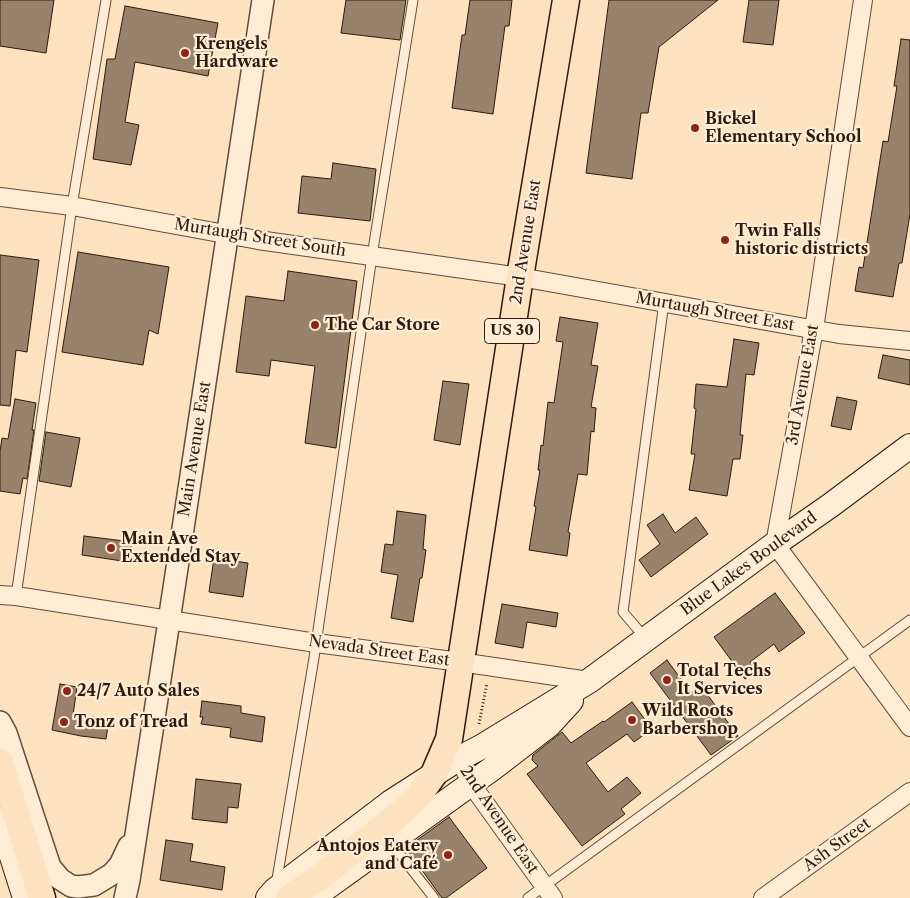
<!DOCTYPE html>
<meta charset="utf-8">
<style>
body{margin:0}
canvas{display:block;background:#fde2bf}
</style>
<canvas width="910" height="898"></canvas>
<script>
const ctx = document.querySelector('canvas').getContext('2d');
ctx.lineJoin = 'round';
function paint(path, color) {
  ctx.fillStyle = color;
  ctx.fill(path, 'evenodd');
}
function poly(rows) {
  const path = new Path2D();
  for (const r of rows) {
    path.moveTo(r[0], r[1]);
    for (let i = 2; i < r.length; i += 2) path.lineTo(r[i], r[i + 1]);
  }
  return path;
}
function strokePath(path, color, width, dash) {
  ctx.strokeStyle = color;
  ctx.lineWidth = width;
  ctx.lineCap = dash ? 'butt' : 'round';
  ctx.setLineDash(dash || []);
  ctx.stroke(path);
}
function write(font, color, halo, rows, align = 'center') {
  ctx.font = font + ' "Libre Caslon Text",serif';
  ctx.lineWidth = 4.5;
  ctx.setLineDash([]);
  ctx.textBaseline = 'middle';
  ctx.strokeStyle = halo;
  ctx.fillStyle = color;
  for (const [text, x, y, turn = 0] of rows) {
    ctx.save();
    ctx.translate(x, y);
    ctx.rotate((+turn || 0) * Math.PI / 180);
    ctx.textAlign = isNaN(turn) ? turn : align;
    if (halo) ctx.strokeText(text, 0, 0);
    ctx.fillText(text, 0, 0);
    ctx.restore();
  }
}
const building = poly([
 [0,0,54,0,46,53,0,46,0,0],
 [346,0,406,0,400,40,341,33,346,0],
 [470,0,512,0,509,26,505,26,493,114,452,108,462,35,465,35,470,0],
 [609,0,718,0,659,47,648,113,641,113,632,179,586,173,609,0],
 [749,0,779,0,773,45,743,42,749,0],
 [125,6,218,23,208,76,135,62,125,122,139,125,131,165,93,159,107,59,115,59,125,6],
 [901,39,910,40,910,214,902,263,899,263,893,297,855,291,859,267,863,268,883,141,888,142,897,86,894,86,901,39],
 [333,163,376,169,370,221,298,213,302,176,331,179,333,163],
 [78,252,169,267,158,334,149,330,143,365,62,352,78,252],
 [0,255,39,260,27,352,16,350,10,406,0,405,0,255],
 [288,271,357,281,336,448,305,443,315,366,271,360,269,376,236,372,246,296,284,301,288,271],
 [560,317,598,323,591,365,598,366,591,407,596,408,594,432,591,431,587,475,578,474,568,532,570,533,567,556,529,550,536,507,534,506,540,470,538,470,541,445,543,446,548,402,554,403,563,342,556,341,560,317],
 [734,339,759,343,754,375,746,374,740,435,743,435,740,459,733,459,727,496,689,490,695,454,691,454,696,409,694,408,696,384,727,387,734,339],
 [883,355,910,360,910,385,878,378,883,355],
 [443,381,469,384,460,445,434,440,443,381],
 [837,397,857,401,851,430,831,426,837,397],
 [15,399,36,403,32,430,34,430,27,479,23,478,20,494,0,491,0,451,2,438,8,439,15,399],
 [46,432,80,438,71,487,39,481,46,432],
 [397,511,426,515,423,549,426,550,422,578,420,578,413,622,391,618,398,575,381,572,385,544,393,545,397,511],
 [663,514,675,533,696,517,708,534,651,577,639,560,660,544,647,525,663,514],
 [84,536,132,542,129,562,82,555,84,536],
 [214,558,248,563,243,597,209,592,214,558],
 [775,593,805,633,779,652,774,644,750,662,757,670,745,679,714,637,775,593],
 [502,604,558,613,556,627,527,622,523,648,495,643,502,604],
 [667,660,691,693,701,686,738,736,711,755,650,673,667,660],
 [60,684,77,687,73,715,109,719,106,739,81,736,52,730,60,684],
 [202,701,241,706,241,713,265,717,262,742,230,737,231,728,201,724,203,717,200,717,202,701],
 [632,702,652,729,634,742,627,734,586,763,608,792,627,777,641,793,621,809,625,814,582,846,527,774,538,766,532,760,533,755,562,732,571,743,603,721,604,722,632,702],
 [196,779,241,784,238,808,228,807,227,823,192,819,196,779],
 [449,817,487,868,446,898,442,898,406,848,449,817],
 [166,840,193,844,190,861,225,867,222,890,160,880,166,840]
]);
const path = poly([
 [479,724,487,683]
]);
const service = poly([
 [16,596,72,206,106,0],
 [646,639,623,612,664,302],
 [391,843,434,898],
 [276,885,314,658,372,256,413,0],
 [528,898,910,620]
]);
const minor = poly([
 [863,0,814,329,775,544,910,727],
 [0,197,72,206,258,240,520,277,839,334,910,341],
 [0,595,16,596,316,643,460,662,589,681],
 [454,749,474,788,553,898],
 [763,898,910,792]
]);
const tertiary = poly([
 [0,722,6,733,50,867,60,879,71,886,78,887,94,885,112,874,120,865,129,846],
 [125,898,129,880,169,621,263,0]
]);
const secondary = poly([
 [0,819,25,898],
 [268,898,275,890,391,802,458,759,481,747,589,681,775,544,831,505,910,446],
 [312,898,493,768,549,725,571,701]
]);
const primary = poly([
 [0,762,42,898],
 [289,898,324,874,397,816,419,795,434,774,449,739,520,277,566,0]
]);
const markers = [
 [185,53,5,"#8f2418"],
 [695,128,5,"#8f2418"],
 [725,240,5,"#8f2418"],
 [315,325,5,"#8f2418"],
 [111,548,5,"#8f2418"],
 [667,680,5,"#8f2418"],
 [67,691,5,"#8f2418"],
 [632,720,5,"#8f2418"],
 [64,722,5,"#8f2418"],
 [448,855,5,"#8f2418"]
];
const shields = [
 [512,331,55]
];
const shieldNames = [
 ["US 30",512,331]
];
const poiNames = [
 ["Krengels",195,44],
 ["Hardware",195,62],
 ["Bickel",705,119],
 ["Elementary School",705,137],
 ["Twin Falls",735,231],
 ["historic districts",735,249],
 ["The Car Store",325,325],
 ["Main Ave",121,539],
 ["Extended Stay",121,557],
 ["Total Techs",677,671],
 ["It Services",677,689],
 ["24/7 Auto Sales",77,691],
 ["Wild Roots",642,711],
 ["Barbershop",642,729],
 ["Tonz of Tread",74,722],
 ["Antojos Eatery",438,846,"right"],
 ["and Café",438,864,"right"]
];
const streetNames = [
 ["Murtaugh Street South",260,238,9],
 ["2nd Avenue East",526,242,-81],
 ["Murtaugh Street East",715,312,10],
 ["3rd Avenue East",803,385,-80],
 ["Main Avenue East",195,449,-81],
 ["Blue Lakes Boulevard",749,564,-36],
 ["Nevada Street East",379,651,8],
 ["2nd Avenue East",499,820,56],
 ["Ash Street",837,845,-36]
];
paint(building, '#99826b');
strokePath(building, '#2d1b0f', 1);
strokePath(service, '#614d3b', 11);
strokePath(minor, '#614d3b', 20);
strokePath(tertiary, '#614d3b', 24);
strokePath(secondary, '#2d1b0f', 26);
strokePath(primary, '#2d1b0f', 29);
strokePath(path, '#2d1b0f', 3, [1, 2.5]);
strokePath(service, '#feecd5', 9);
strokePath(minor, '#feecd5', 18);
strokePath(tertiary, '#feecd5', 21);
strokePath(secondary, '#feecd5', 24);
strokePath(primary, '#fde2bf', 26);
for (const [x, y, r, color] of markers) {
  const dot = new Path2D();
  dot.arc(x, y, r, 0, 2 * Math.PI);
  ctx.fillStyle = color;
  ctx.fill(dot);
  strokePath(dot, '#feecd5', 2);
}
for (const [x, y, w] of shields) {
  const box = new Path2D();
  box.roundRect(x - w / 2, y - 12.5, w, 25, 4);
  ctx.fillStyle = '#feecd5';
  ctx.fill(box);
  strokePath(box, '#2d1b0f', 1);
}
write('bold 15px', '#2d1b0f', null, shieldNames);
write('bold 16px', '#2d1b0f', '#feecd5', poiNames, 'left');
write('16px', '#2d1b0f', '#feecd5', streetNames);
</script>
